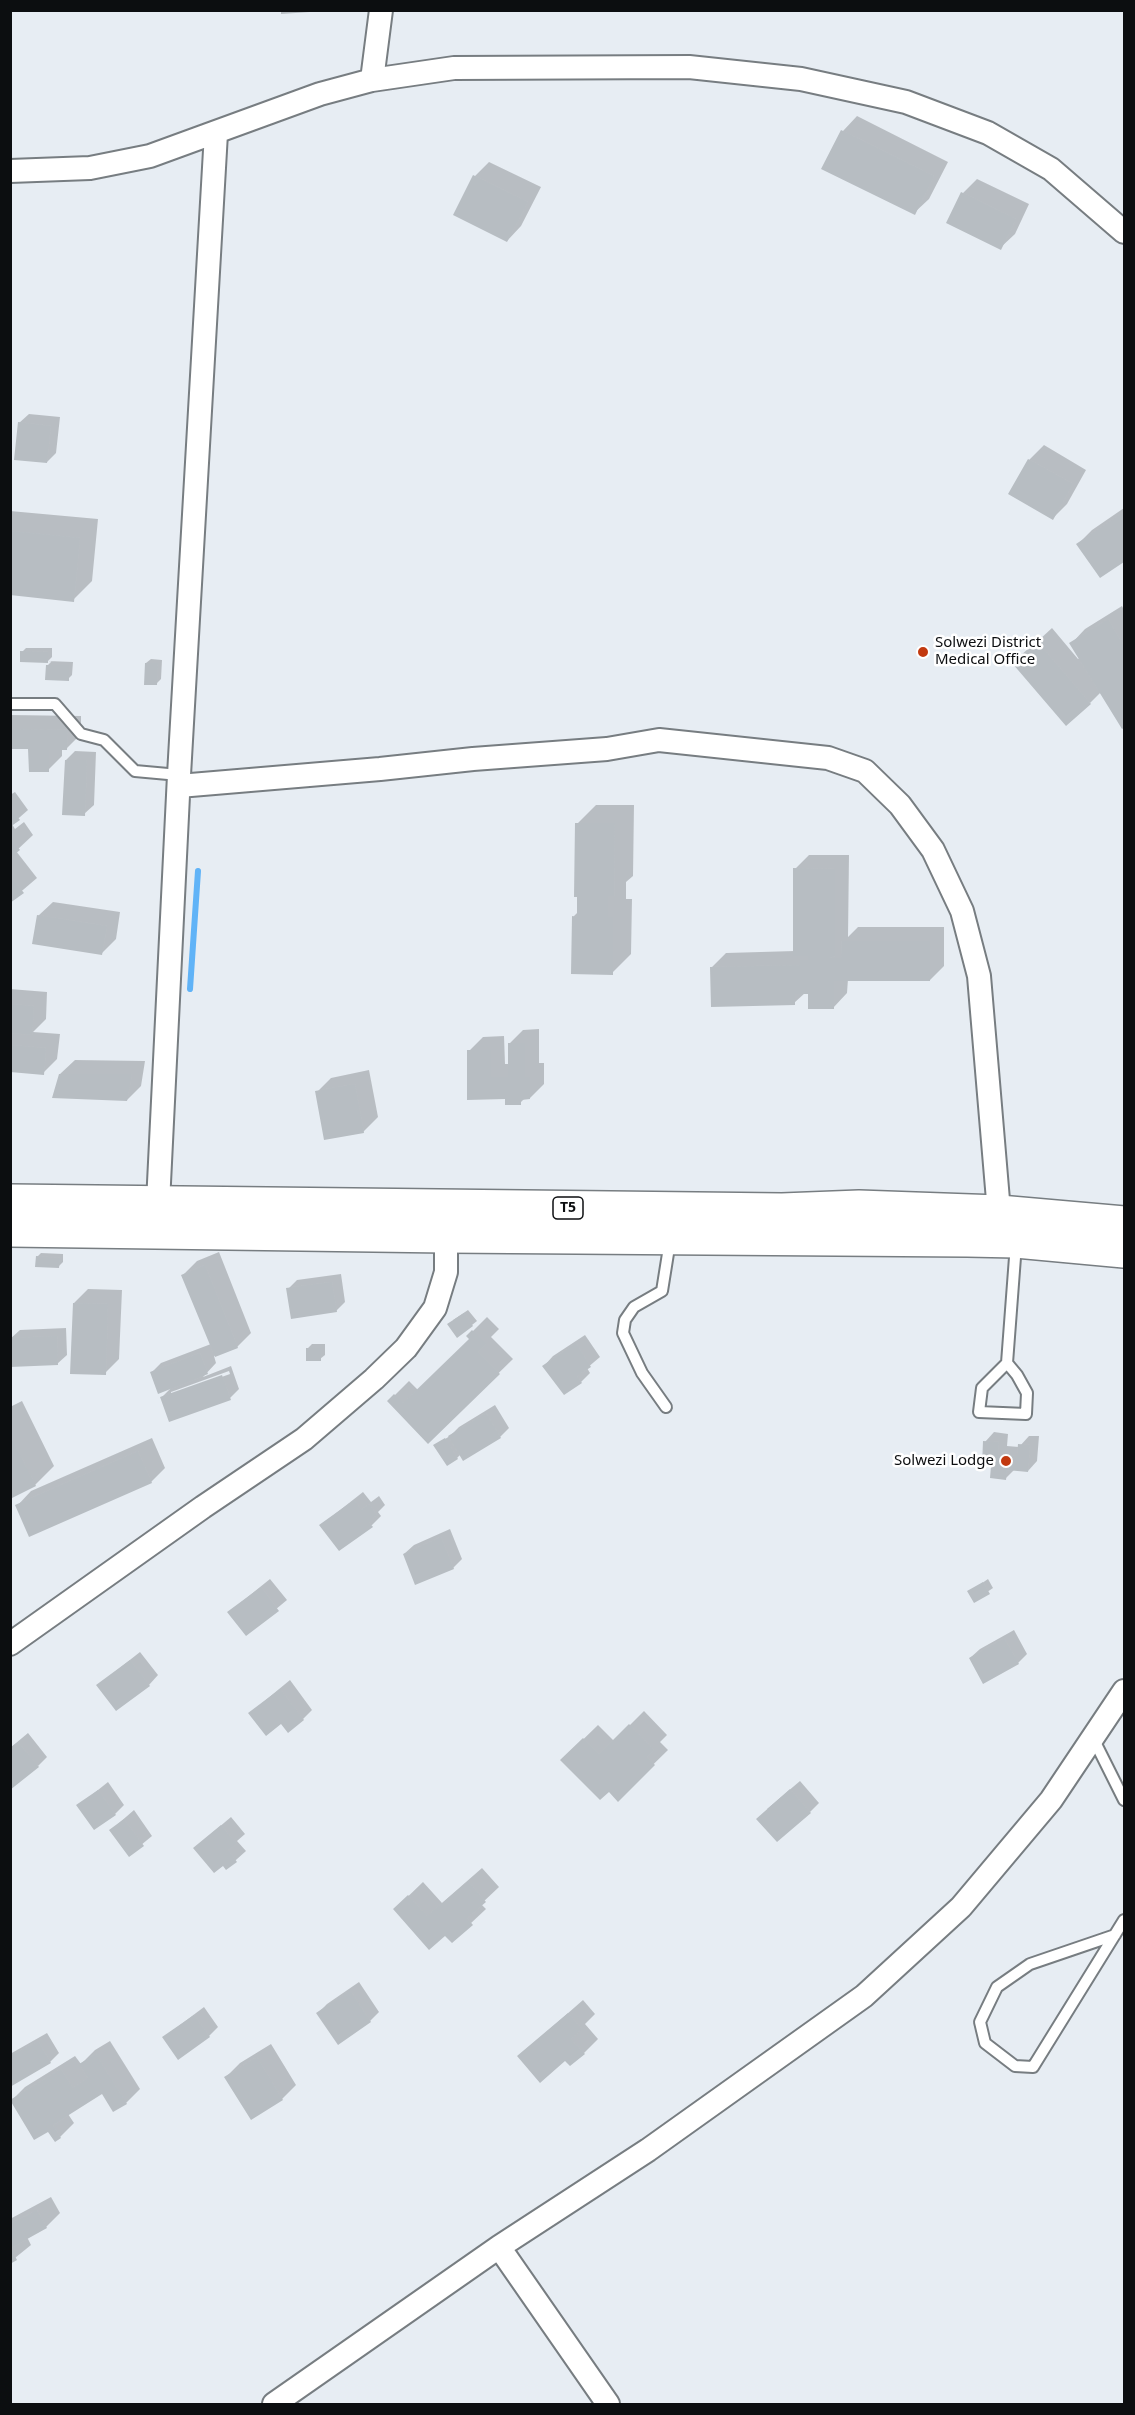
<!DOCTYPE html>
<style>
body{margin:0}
#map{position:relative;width:1135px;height:2415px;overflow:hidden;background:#e7edf3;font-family:"Noto Sans",sans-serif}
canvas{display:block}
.frame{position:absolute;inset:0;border:12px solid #0c0e10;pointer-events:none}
</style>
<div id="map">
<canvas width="1135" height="2415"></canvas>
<div class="frame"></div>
</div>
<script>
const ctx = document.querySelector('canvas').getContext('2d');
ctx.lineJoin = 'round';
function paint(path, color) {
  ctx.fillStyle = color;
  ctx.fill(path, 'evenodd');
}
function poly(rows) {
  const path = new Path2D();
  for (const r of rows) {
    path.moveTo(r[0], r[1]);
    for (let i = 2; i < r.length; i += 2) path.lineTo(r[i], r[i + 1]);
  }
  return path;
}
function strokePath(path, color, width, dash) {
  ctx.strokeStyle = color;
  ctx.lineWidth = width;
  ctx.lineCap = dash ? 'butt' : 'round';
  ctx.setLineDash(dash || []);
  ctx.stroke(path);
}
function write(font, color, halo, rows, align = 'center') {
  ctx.font = font + ' "Noto Sans",sans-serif';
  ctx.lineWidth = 5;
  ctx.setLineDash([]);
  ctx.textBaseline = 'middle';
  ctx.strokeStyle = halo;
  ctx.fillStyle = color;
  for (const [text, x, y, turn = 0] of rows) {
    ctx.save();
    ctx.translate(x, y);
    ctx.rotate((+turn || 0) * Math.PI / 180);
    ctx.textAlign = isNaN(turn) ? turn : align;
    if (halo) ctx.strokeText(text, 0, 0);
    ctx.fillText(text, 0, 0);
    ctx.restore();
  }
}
const shadow = poly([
 [857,116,948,162,929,199,914,213,823,168,843,131],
 [489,162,541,187,521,226,507,241,455,215,475,176],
 [977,179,1029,204,1015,234,1000,248,948,222,963,193],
 [29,414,60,417,56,453,47,462,19,423],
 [1044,445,1086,470,1067,504,1053,518,1010,493,1029,460],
 [1124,508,1124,560,1100,576,1078,544,1092,530],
 [10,511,98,519,92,581,73,600,10,594],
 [1122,606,1124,610,1124,726,1123,727,1101,692,1090,703,1014,663,1052,628,1078,659,1080,658,1071,644,1085,629],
 [26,648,52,648,52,657,48,661,73,662,72,675,68,679,48,665,52,661,22,661,22,652],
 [151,659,162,660,161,679,156,684,146,663],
 [10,715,81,716,81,734,66,749,62,749,62,756,48,770,29,748,10,747],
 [75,751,96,752,94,805,84,814,66,760],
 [15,792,28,810,12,824,15,829,24,822,33,835,16,851,37,878,10,901,10,795],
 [596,805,634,805,633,876,626,882,626,899,632,899,631,954,612,973,573,917,578,912,577,824],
 [809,855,849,855,848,937,858,927,944,927,944,966,930,980,848,979,847,993,833,1008,810,993,805,993,794,1003,711,968,726,953,795,951,795,869],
 [53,902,120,912,116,939,102,953,38,916],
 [10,989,47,992,46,1019,33,1032,60,1034,57,1059,43,1073,10,1070],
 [539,1029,539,1063,544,1063,544,1084,530,1098,525,1098,520,1103,506,1098,469,1051,483,1037,504,1036,505,1064,509,1064,509,1044,523,1030],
 [75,1060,145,1061,141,1086,127,1100,60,1074],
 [369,1070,378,1117,363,1132,317,1092,331,1078],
 [219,1252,251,1333,237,1347,214,1356,216,1363,203,1377,231,1366,239,1389,230,1398,162,1397,173,1386,151,1373,161,1363,211,1344,183,1275,197,1261],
 [229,1371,230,1374,171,1395,171,1392],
 [41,1253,63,1254,63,1262,59,1266,37,1257],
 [341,1274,345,1302,336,1311,288,1289,297,1280],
 [88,1289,122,1290,119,1359,105,1373,74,1303],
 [468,1310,477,1321,472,1325,453,1320],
 [487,1317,499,1329,491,1337,513,1359,428,1442,389,1401,409,1381,418,1390,471,1339,468,1336],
 [66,1328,67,1355,57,1364,10,1339,20,1330],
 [585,1335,600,1357,587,1368,590,1373,581,1382,544,1366,553,1356],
 [312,1344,325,1344,325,1355,320,1359,307,1349],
 [22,1401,54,1466,35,1485,10,1498,10,1407],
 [495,1405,509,1428,500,1437,461,1454,457,1458,435,1445,450,1436,459,1427],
 [994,1432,1008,1434,1007,1446,1019,1447,1029,1436,1039,1436,1037,1461,1028,1471,1014,1470,1006,1478,992,1465,985,1442],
 [152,1438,165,1468,151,1482,17,1506,31,1491],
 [363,1492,371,1502,379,1496,385,1505,378,1512,381,1516,372,1525,321,1525],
 [450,1529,462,1559,453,1568,404,1554,414,1545],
 [270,1579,287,1600,246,1634,229,1612],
 [988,1579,993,1588,974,1601,969,1592],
 [1014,1630,1027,1654,1018,1663,970,1658,980,1649],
 [140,1652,158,1675,149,1685,98,1685],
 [290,1680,312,1710,303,1719,250,1713],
 [644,1711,667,1735,660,1742,668,1750,618,1799,609,1790,562,1760,598,1725,614,1741],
 [28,1733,47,1757,38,1766,10,1748],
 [800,1781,819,1803,810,1812,767,1809],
 [108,1782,124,1805,115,1814,78,1806],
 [134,1810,152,1836,129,1855,111,1830],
 [231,1817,245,1834,237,1841,246,1851,227,1868,205,1839],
 [482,1868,499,1887,481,1904,486,1909,452,1941,446,1934,395,1909,423,1882,442,1903],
 [359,1982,379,2012,370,2021,318,2013,327,2004],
 [583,2000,595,2014,585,2024,598,2039,584,2053,566,2059,519,2056],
 [204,2007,218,2027,209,2036,164,2037],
 [47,2033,59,2053,50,2062,10,2085,10,2054],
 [110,2041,140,2089,126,2103,103,2092,68,2114,74,2123,60,2137,11,2101,25,2087,75,2056,81,2064,95,2050],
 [271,2044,296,2085,282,2099,226,2077,240,2063],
 [51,2197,60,2213,46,2227,27,2237,31,2245,10,2262,10,2219]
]);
const stream = poly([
 [190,989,198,871]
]);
const building = poly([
 [281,10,310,10,310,12,281,14],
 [841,130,934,176,915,215,821,169],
 [473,175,528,202,507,242,453,215],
 [961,192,1016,219,1001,250,946,223],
 [18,422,51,426,47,463,14,460],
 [1028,459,1073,484,1053,520,1008,494],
 [1124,512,1124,562,1100,578,1076,544],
 [10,531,80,538,74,602,10,595],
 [1108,619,1124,646,1124,728,1122,729,1069,643],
 [1037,641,1091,704,1066,726,1012,663],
 [20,651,48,652,48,663,20,662],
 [145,663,158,663,157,685,144,685],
 [46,665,69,665,69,681,45,680],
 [10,729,68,730,67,750,49,750,49,772,29,772,28,749,10,749],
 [65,760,87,760,85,816,62,815],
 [10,807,20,820,10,827],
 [575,823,615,823,614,896,608,896,608,917,613,917,613,975,571,974,572,916,577,917,577,897,574,897],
 [10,837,20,850,10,858],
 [793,868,835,869,835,956,829,958,841,958,842,941,930,941,930,981,834,981,834,1009,808,1009,808,994,795,994,795,1005,711,1007,710,967,800,965,800,960,808,960,808,956,793,956],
 [10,876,24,893,10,903],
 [37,915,107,926,102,955,32,944],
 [10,1004,34,1006,32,1035,10,1033],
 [508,1043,525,1043,525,1077,530,1077,530,1099,521,1100,521,1105,505,1105,505,1099,467,1100,467,1050,491,1050,491,1077,508,1077],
 [10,1045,46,1048,44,1075,10,1072],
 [59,1074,132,1074,127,1101,52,1098],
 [355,1084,364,1133,324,1140,315,1091],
 [36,1256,60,1258,59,1268,35,1267],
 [205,1265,238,1348,215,1357,181,1275],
 [332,1282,337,1312,291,1319,286,1288],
 [73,1303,108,1304,106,1375,70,1374],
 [464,1313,473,1326,457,1338,447,1324],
 [472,1330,486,1344,478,1352,500,1374,428,1444,387,1401,394,1394,403,1403,469,1339,466,1336],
 [57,1336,58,1365,10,1367,10,1338],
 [576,1343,591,1367,577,1376,582,1383,564,1395,542,1366],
 [306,1348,321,1348,321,1361,306,1361],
 [200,1353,208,1374,158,1394,150,1372],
 [222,1375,231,1400,169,1422,160,1397],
 [486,1413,501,1438,463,1461,448,1436],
 [10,1435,36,1486,10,1499],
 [445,1438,458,1459,447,1466,433,1445],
 [983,1441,999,1442,998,1455,1017,1456,1018,1444,1030,1445,1028,1472,1007,1470,1006,1480,990,1478,991,1466,982,1466],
 [138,1451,152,1483,29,1537,15,1505],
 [354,1500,361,1510,369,1504,377,1515,369,1522,373,1527,339,1551,319,1525],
 [441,1537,454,1569,415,1585,403,1554],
 [983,1582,990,1594,974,1603,967,1591],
 [261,1587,279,1611,246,1636,227,1612],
 [1004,1638,1019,1664,983,1684,969,1658],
 [130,1660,150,1686,116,1711,96,1685],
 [280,1689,304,1720,288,1733,281,1724,266,1736,248,1713],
 [629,1724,654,1750,647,1757,655,1765,618,1802,609,1792,600,1800,560,1760,583,1738,599,1754],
 [18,1742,39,1767,10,1790,10,1748],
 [790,1789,811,1813,777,1842,756,1819],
 [98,1790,116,1815,94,1830,76,1805],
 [124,1819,144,1846,129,1857,109,1830],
 [221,1825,237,1844,228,1850,237,1862,226,1870,223,1866,214,1873,193,1848],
 [468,1881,486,1902,467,1918,473,1925,452,1943,445,1936,429,1950,393,1909,408,1895,427,1916],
 [350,1990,371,2022,338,2045,316,2013],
 [568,2013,582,2029,571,2039,585,2054,570,2066,565,2061,540,2083,517,2056],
 [194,2015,210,2037,178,2060,162,2037],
 [38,2041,51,2063,10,2087,10,2056],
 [96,2054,127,2104,113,2112,102,2094,53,2125,61,2138,55,2142,48,2132,34,2140,10,2100,61,2069,73,2088,88,2078,79,2064],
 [257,2057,283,2100,251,2120,224,2077],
 [37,2210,47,2228,11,2248,17,2260,10,2264,10,2224]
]);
const lane = poly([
 [10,704,55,704,81,734,104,740,135,771,179,775],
 [1007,1363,1017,1375,1027,1393,1026,1414,979,1412,982,1388,1007,1363,1016,1244],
 [666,1407,642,1373,623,1333,625,1320,634,1307,662,1291,670,1241],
 [1093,1738,1124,1800],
 [1115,1935,1030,1964,997,1987,980,2022,985,2043,1015,2066,1033,2067,1124,1920]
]);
const street = poly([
 [372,80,381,10],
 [10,171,90,168,150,156,320,94,372,80,454,68,689,67,801,79,906,102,988,133,1051,169,1124,232],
 [179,786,380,769,473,759,607,749,659,740,828,758,865,771,900,805,933,850,962,911,979,976,999,1212],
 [158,1203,179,775,216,133],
 [10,1644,203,1507,304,1439,374,1379,406,1348,435,1308,446,1272,446,1236],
 [499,2247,608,2404],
 [274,2404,499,2247,648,2150,864,1996,961,1907,1051,1800,1124,1691]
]);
const highway = poly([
 [10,1201,782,1210,859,1207,999,1212,1124,1223],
 [10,1230,446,1236,967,1240,1016,1241,1124,1251]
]);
const markers = [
 [923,652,6,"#c2390f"],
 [1006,1461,6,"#c2390f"]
];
const shields = [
 [568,1208,30]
];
const shieldNames = [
 ["T5",568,1208]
];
const poiNames = [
 ["Solwezi District",935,643],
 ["Medical Office",935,660],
 ["Solwezi Lodge",994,1461,"right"]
];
paint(shadow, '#0003');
strokePath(stream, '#60b3f7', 6);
paint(building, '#b7bdc2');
strokePath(lane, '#777d81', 14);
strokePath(street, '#777d81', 26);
strokePath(highway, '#777d81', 36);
strokePath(lane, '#fff', 10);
strokePath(street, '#fff', 22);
strokePath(highway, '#fff', 33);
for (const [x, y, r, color] of markers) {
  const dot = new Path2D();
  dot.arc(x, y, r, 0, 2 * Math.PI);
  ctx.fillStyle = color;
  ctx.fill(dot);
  strokePath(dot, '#fff', 2);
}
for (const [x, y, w] of shields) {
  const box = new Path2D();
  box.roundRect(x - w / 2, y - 11, w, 22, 4.5);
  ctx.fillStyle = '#fff';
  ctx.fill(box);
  strokePath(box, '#0c0e10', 1.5);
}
write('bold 14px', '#0c0e10', null, shieldNames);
write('15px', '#0c0e10', '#fff', poiNames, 'left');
</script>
